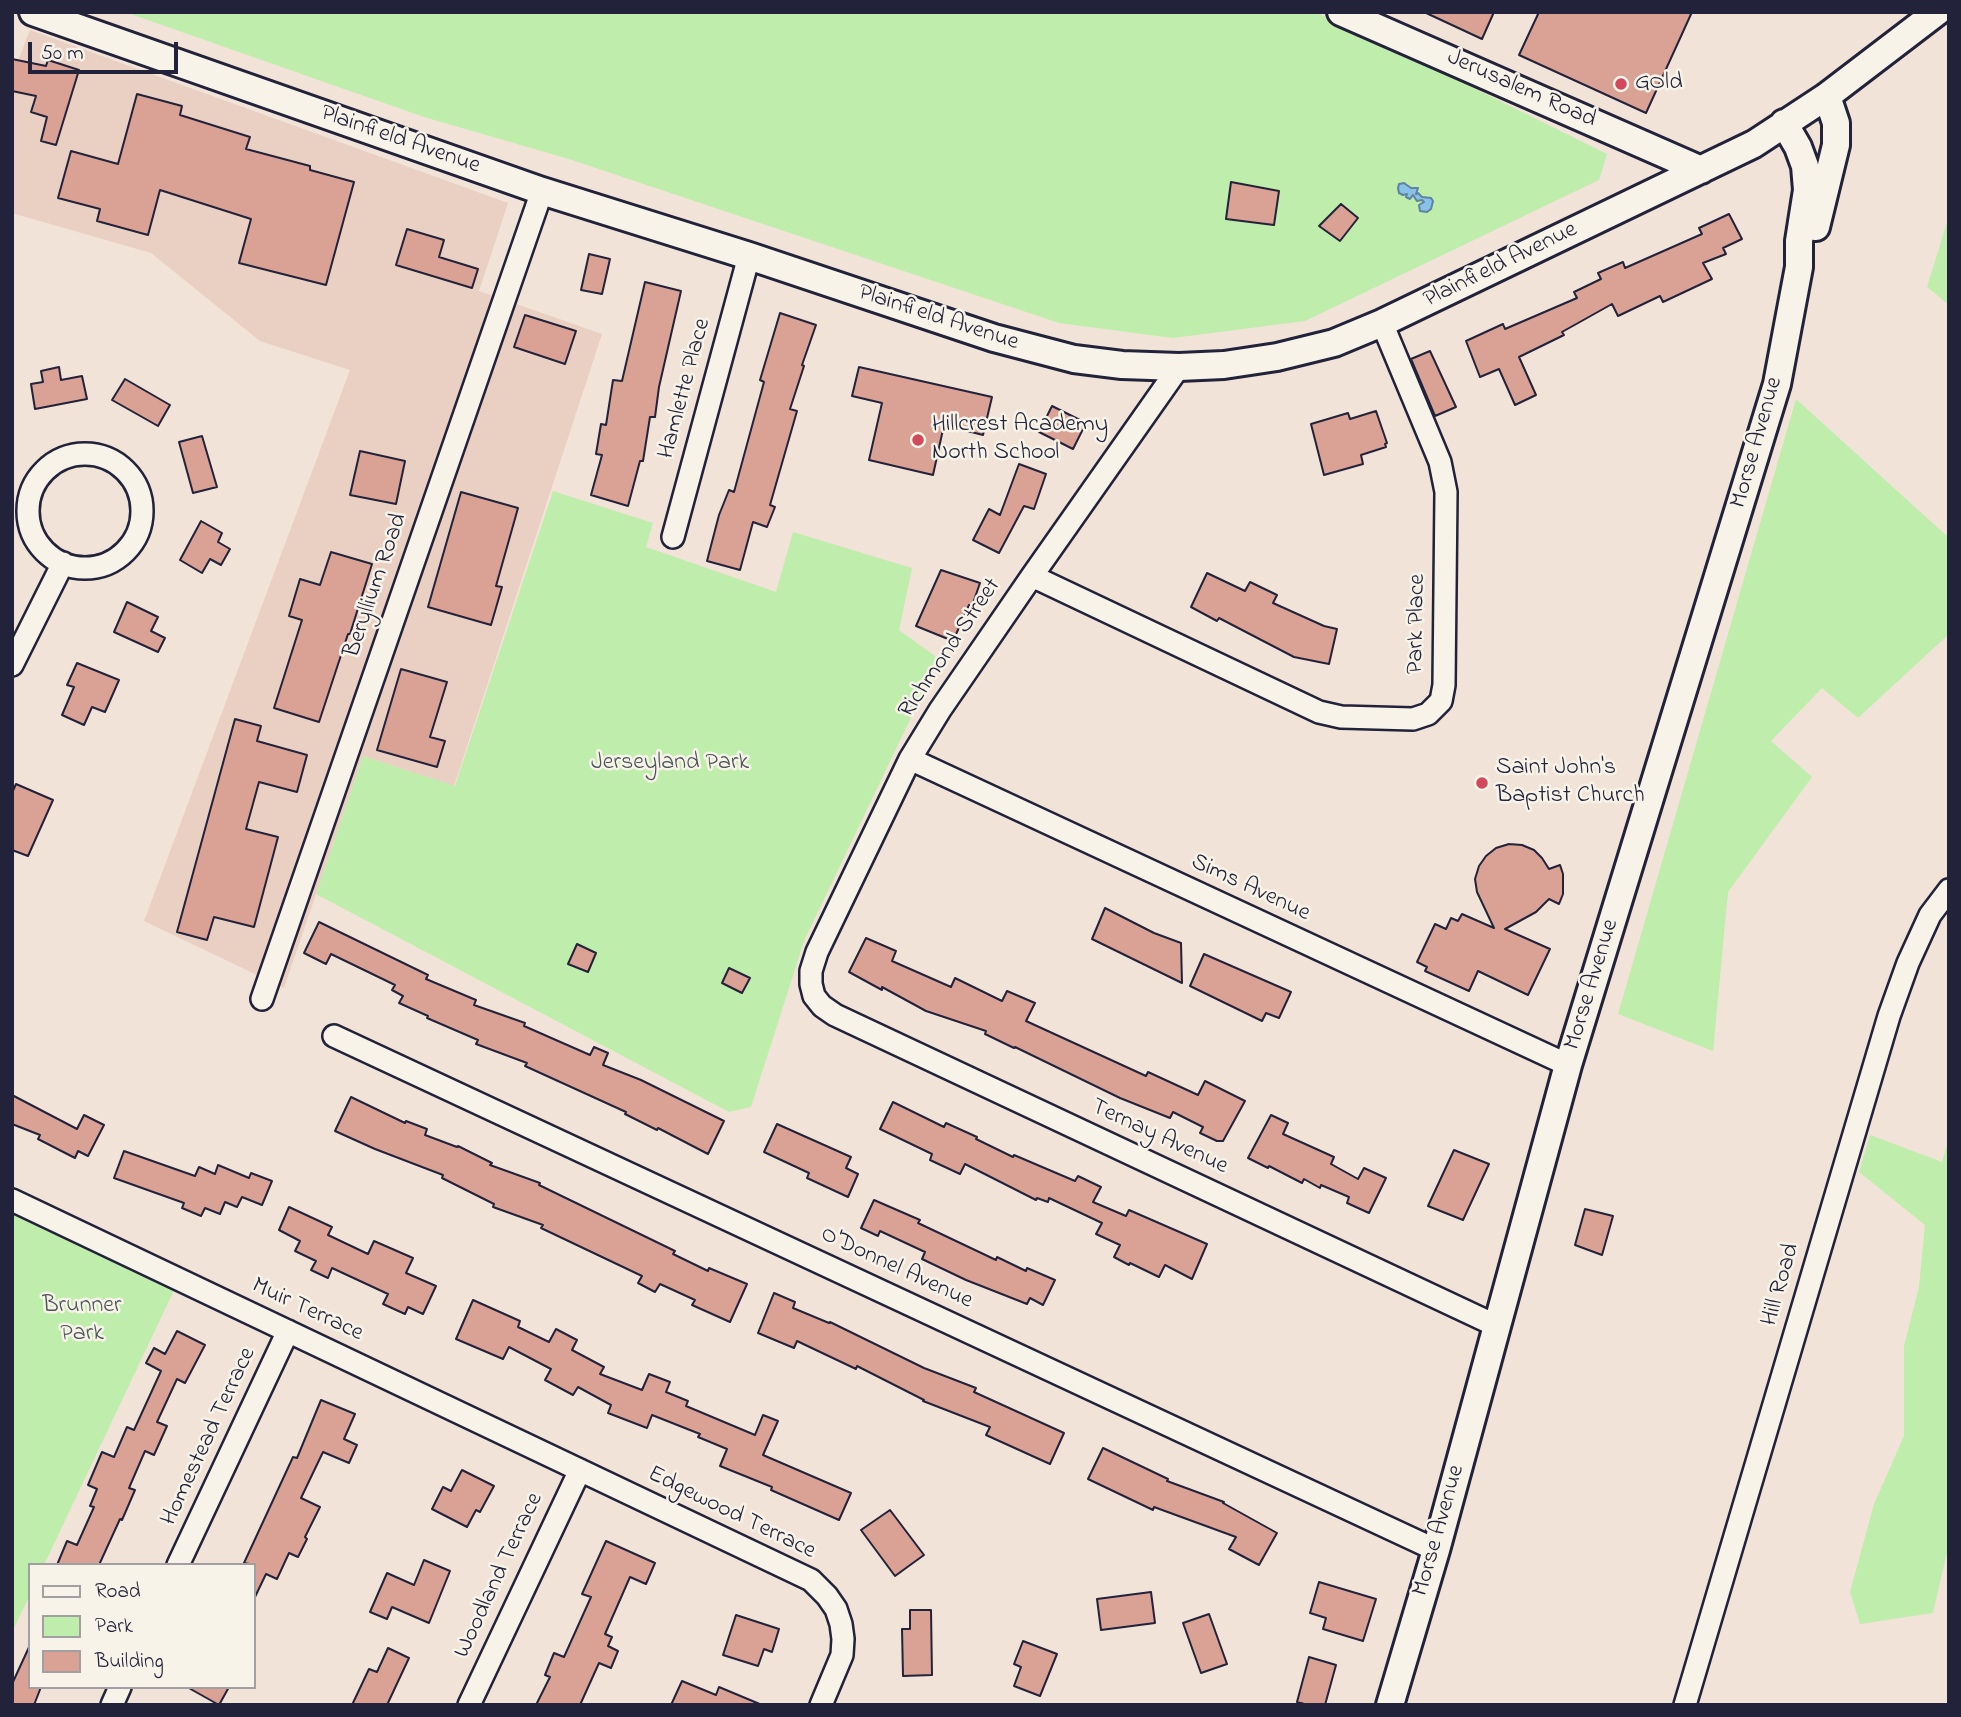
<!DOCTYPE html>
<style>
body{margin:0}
#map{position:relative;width:1961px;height:1717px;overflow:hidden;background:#f1e3d7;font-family:"Indie Flower",sans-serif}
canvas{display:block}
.frame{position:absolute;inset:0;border:14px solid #22223b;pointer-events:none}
.legend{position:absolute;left:28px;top:1563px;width:228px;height:126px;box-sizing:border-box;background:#f7f3e8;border:2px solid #a29fa3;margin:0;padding:9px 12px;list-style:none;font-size:21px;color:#22223b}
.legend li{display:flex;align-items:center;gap:14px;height:35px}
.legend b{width:35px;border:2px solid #a29fa3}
.scale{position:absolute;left:28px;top:42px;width:150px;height:32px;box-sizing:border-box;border:4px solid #22223b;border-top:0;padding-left:9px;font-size:21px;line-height:24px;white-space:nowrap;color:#22223b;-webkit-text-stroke:5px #f7f3e8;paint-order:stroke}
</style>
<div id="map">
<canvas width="1961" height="1717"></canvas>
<div class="frame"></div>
<ul class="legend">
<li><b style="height:9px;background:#f7f3e8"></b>Road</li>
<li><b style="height:19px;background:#bfedab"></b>Park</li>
<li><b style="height:19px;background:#daa195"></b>Building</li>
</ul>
<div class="scale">50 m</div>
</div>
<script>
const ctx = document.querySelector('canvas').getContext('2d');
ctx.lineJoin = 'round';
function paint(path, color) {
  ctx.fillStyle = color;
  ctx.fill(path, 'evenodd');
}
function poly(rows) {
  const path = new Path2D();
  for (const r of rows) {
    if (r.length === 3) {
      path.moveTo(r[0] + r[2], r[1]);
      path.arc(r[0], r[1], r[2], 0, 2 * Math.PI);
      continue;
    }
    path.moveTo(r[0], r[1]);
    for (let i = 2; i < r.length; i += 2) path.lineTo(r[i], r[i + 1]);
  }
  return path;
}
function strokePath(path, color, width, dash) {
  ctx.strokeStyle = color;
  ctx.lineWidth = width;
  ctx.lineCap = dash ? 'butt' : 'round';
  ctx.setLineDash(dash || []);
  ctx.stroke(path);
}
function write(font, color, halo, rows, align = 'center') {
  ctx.font = font + ' "Indie Flower",sans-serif';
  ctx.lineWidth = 5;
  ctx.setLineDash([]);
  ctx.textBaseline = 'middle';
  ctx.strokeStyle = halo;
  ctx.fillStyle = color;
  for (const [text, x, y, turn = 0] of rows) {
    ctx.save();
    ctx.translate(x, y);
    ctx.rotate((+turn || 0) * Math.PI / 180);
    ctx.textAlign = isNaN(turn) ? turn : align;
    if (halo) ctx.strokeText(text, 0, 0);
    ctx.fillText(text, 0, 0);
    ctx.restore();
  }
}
const built = poly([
 [30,30,508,203,479,291,602,334,454,786,363,756,284,988,144,921,350,370,260,341,151,253,12,213,12,76]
]);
const green = poly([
 [125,12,1315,12,1387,45,1607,154,1599,180,1305,321,1173,338,1059,323,569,159,424,117],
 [1949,216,1949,305,1927,287],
 [1796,399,1949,538,1949,634,1858,718,1822,688,1771,741,1812,777,1728,892,1713,1051,1618,1014],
 [553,491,653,523,646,547,776,592,793,532,912,568,899,630,939,659,804,941,751,1107,729,1112,316,894,363,756,455,786],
 [1870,1135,1942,1162,1949,1138,1949,1543,1933,1613,1860,1624,1850,1592,1874,1504,1904,1436,1904,1346,1919,1287,1925,1225,1859,1172],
 [12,1210,175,1288,44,1565,30,1565,30,1595,12,1632]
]);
const water = poly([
 [1404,183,1411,188,1418,188,1416,194,1418,193,1422,197,1431,198,1433,201,1431,209,1427,212,1420,211,1419,205,1424,202,1422,200,1417,201,1413,195,1410,199,1406,197,1407,194,1403,195,1399,193,1398,188,1399,184,1404,183]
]);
const building = poly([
 [1424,12,1494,12,1482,39,1424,12],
 [1539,12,1692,12,1646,113,1519,55,1539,12],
 [12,59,46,66,48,60,79,70,56,145,41,141,47,117,31,112,36,96,12,91,12,59],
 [137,94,182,106,180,115,250,137,246,149,310,166,310,170,354,182,326,285,239,263,251,219,160,190,148,235,97,221,100,209,58,198,71,151,118,164,137,94],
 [1231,182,1279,191,1274,225,1226,219,1231,182],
 [1341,204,1358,218,1340,241,1319,226,1341,204],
 [1729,214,1742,239,1723,248,1726,254,1703,263,1712,279,1663,302,1660,296,1618,316,1612,304,1562,332,1564,335,1519,357,1536,395,1515,405,1499,369,1480,377,1466,341,1503,324,1505,329,1577,298,1574,292,1601,279,1598,273,1623,262,1625,268,1702,234,1699,228,1729,214],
 [407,229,444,240,439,257,478,269,472,288,396,265,407,229],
 [589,254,610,259,602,294,581,290,589,254],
 [645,282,681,291,659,387,655,417,650,417,643,461,640,461,628,506,591,495,602,455,596,454,601,424,606,425,613,380,622,381,645,282],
 [780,313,816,325,802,365,804,366,790,409,797,411,770,505,775,507,767,527,753,522,740,570,707,561,719,515,729,490,734,492,764,382,760,380,780,313],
 [525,315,576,331,565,364,514,347,525,315],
 [1430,351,1456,407,1435,416,1411,359,1430,351],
 [59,367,61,380,82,376,87,399,35,409,31,384,43,382,41,371,59,367],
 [859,367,992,397,983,435,944,425,933,475,869,460,882,403,852,396,859,367],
 [125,379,170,405,158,426,112,400,125,379],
 [1052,406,1086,423,1073,449,1039,432,1052,406],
 [1376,411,1387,443,1385,444,1386,447,1361,455,1363,464,1324,475,1311,424,1348,413,1350,419,1376,411],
 [202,436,217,487,193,493,179,442,202,436],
 [360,451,405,461,396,504,350,495,360,451],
 [1019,464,1046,474,1034,509,1024,506,999,553,973,540,989,509,1000,515,1019,464],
 [461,492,518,508,496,586,502,587,491,625,428,607,461,492],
 [201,521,222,533,218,542,230,549,221,565,210,559,202,573,180,560,201,521],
 [331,552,372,564,350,634,348,634,319,722,274,708,302,620,289,616,300,579,320,585,331,552],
 [941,570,980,583,972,606,969,605,953,641,916,626,941,570],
 [1207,573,1245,591,1250,582,1277,595,1273,603,1324,626,1337,629,1329,664,1294,657,1219,618,1217,621,1191,607,1207,573],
 [127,602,158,617,151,631,165,638,158,652,114,632,127,602],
 [77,663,119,680,105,712,92,707,84,725,62,715,74,687,67,685,77,663],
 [401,669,447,682,430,737,445,741,437,767,377,750,401,669],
 [235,719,261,726,257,741,307,755,297,792,259,782,246,829,278,837,254,927,214,917,207,940,177,932,235,719],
 [16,784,53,800,28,856,12,850,12,793,16,784],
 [1509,844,1522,845,1534,850,1542,858,1549,869,1560,865,1563,874,1563,894,1559,904,1549,899,1536,912,1505,929,1550,949,1528,995,1478,971,1469,991,1425,971,1427,967,1417,962,1435,924,1446,929,1451,918,1458,921,1462,914,1494,928,1477,892,1475,879,1479,866,1486,856,1496,848,1509,844],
 [1105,908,1154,933,1181,943,1182,983,1092,939,1105,908],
 [319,922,428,975,426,979,476,1000,474,1005,525,1023,524,1026,590,1055,594,1047,608,1053,603,1065,641,1080,724,1121,708,1154,658,1128,657,1130,625,1114,626,1112,525,1066,527,1063,476,1044,478,1040,427,1018,428,1016,399,1003,403,996,392,990,395,985,331,954,326,964,304,953,319,922],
 [866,938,896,951,892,961,951,987,955,978,1002,1001,1007,991,1035,1003,1026,1021,1146,1076,1148,1072,1198,1095,1205,1081,1245,1101,1223,1141,1217,1141,1200,1133,1203,1127,1173,1112,1170,1118,1120,1098,1015,1047,1014,1048,985,1034,986,1031,926,1011,882,987,882,990,849,972,866,938],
 [577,944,596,953,588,972,568,964,577,944],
 [1204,954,1291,992,1279,1018,1266,1013,1262,1021,1190,986,1204,954],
 [729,968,750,978,742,993,722,983,729,968],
 [12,1095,77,1129,84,1115,104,1125,88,1156,78,1151,75,1158,38,1139,40,1135,12,1124,12,1095],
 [351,1097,405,1123,406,1121,427,1129,425,1135,457,1147,458,1146,492,1163,490,1165,540,1183,539,1185,675,1251,673,1254,708,1271,709,1268,747,1284,730,1322,692,1305,695,1300,660,1284,655,1292,638,1283,642,1276,541,1228,543,1225,493,1207,494,1204,442,1178,443,1175,375,1149,335,1131,351,1097],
 [893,1102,944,1127,946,1123,977,1137,976,1139,1013,1157,1014,1155,1075,1181,1078,1176,1101,1187,1093,1202,1126,1216,1129,1210,1207,1244,1192,1279,1165,1265,1159,1277,1130,1263,1129,1265,1114,1257,1120,1245,1096,1234,1102,1223,1049,1198,1048,1202,1037,1198,1036,1200,965,1164,960,1174,930,1160,932,1154,880,1129,893,1102],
 [1271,1115,1288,1123,1283,1134,1334,1157,1331,1164,1358,1179,1364,1168,1386,1178,1369,1213,1347,1203,1349,1197,1321,1185,1320,1188,1304,1179,1302,1183,1269,1166,1268,1168,1248,1158,1271,1115],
 [777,1124,851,1157,846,1168,858,1174,848,1197,807,1178,809,1173,764,1152,777,1124],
 [1454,1150,1489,1164,1463,1220,1428,1206,1454,1150],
 [124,1151,195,1176,199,1167,215,1174,218,1165,249,1178,251,1173,272,1181,262,1205,242,1197,237,1207,225,1202,220,1214,205,1208,201,1216,182,1208,184,1203,114,1178,124,1151],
 [874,1200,920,1220,918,1223,996,1260,997,1257,1026,1271,1027,1268,1055,1280,1043,1305,1030,1298,1027,1304,966,1280,922,1259,925,1252,880,1231,878,1236,861,1228,874,1200],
 [289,1207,332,1227,328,1235,368,1254,374,1241,413,1258,406,1273,436,1286,423,1314,408,1307,405,1314,383,1304,388,1294,332,1268,328,1278,311,1270,316,1261,295,1251,300,1241,279,1230,289,1207],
 [1585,1209,1613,1216,1602,1255,1575,1245,1585,1209],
 [774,1293,795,1302,793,1308,829,1323,830,1322,924,1368,976,1388,974,1392,1064,1433,1050,1464,986,1435,990,1427,923,1401,924,1400,857,1366,856,1369,797,1341,794,1348,758,1333,774,1293],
 [473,1300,520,1321,518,1327,549,1342,556,1329,577,1340,572,1350,604,1367,600,1374,642,1390,649,1374,670,1382,666,1392,688,1401,686,1406,755,1435,763,1415,778,1421,763,1455,851,1493,839,1520,771,1490,772,1487,720,1466,727,1449,698,1437,700,1434,652,1415,647,1428,608,1413,611,1405,578,1387,573,1395,545,1380,551,1369,509,1347,503,1359,456,1339,473,1300],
 [177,1331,205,1345,185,1383,177,1379,157,1422,167,1426,154,1455,145,1451,129,1488,135,1490,122,1520,120,1519,99,1565,57,1565,67,1541,77,1545,94,1507,90,1506,97,1489,88,1485,102,1452,114,1457,127,1427,134,1430,161,1371,146,1363,154,1348,165,1354,177,1331],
 [321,1400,355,1414,344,1439,357,1445,349,1463,323,1452,301,1498,320,1507,305,1537,307,1539,298,1557,289,1553,277,1579,266,1574,254,1599,254,1565,244,1563,293,1457,297,1458,321,1400],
 [1103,1448,1168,1479,1167,1481,1224,1502,1223,1503,1277,1533,1259,1565,1229,1549,1236,1537,1154,1507,1153,1510,1088,1479,1103,1448],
 [462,1470,494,1486,480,1512,476,1510,467,1527,432,1509,443,1487,451,1491,462,1470],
 [890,1510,924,1555,895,1576,861,1530,890,1510],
 [606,1541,655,1563,646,1584,630,1577,605,1634,612,1637,608,1646,618,1651,611,1668,599,1663,580,1705,536,1705,550,1677,545,1675,554,1653,564,1657,591,1597,582,1594,606,1541],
 [424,1560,450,1571,429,1623,392,1607,387,1619,370,1612,387,1573,414,1585,424,1560],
 [1319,1582,1376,1599,1363,1641,1323,1629,1326,1618,1310,1613,1319,1582],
 [1151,1592,1155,1623,1101,1630,1097,1599,1151,1592],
 [910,1610,931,1610,932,1675,903,1676,902,1629,910,1629,910,1610],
 [1209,1614,1227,1664,1201,1673,1183,1623,1209,1614],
 [736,1615,779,1629,772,1652,764,1649,758,1666,723,1655,736,1615],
 [1023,1641,1057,1654,1040,1696,1014,1686,1021,1667,1014,1664,1023,1641],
 [30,1645,30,1687,41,1687,34,1705,12,1705,12,1684,30,1645],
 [388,1648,409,1658,387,1705,352,1705,369,1669,377,1672,388,1648],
 [1309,1657,1336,1665,1325,1705,1308,1705,1297,1702,1309,1657],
 [682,1681,716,1695,719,1687,762,1705,671,1705,682,1681],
 [187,1687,229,1687,219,1705,187,1687]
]);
const minor = poly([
 [1179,367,1032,576,940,710,910,759,817,952,811,971,811,984,814,996,822,1006,835,1015,1497,1326],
 [85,511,57],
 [673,537,749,256],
 [1032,576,1319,712,1341,717,1413,719,1428,714,1441,701,1444,685,1446,492,1440,462,1382,323],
 [12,665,63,563],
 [910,759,1568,1065],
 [262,999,542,191],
 [334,1036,1436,1550],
 [12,1200,811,1580,827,1596,836,1609,841,1624,843,1639,842,1655,821,1705],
 [178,1565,288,1331],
 [112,1705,120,1687],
 [469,1705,580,1470],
 [1685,1705,1889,1016,1908,963,1930,915,1949,890]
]);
const tertiary = poly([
 [33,12,542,191,749,256,994,338,1074,359,1122,365,1179,367,1224,365,1277,357,1334,343,1382,323,1754,144,1827,96,1937,12],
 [1341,12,1701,170],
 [1816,227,1836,145,1836,123,1827,96],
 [1390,1705,1436,1550,1568,1065,1777,384,1799,267,1799,241,1807,190,1805,166,1798,147,1784,123]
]);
const markers = [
 [1621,84,7,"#d1495b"],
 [918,440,7,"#d1495b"],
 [1482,783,7,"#d1495b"]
];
const poiNames = [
 ["GOld",1635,84],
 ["Hillcrest Academy",932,426],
 ["North School",932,454],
 ["Saint John's",1496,769],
 ["Baptist Church",1496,797]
];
const streetNames = [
 ["Jerusalem Road",1521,90,24],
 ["Plainfield Avenue",400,141,19],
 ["Plainfield Avenue",1501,266,-26],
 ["Plainfield Avenue",938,319,18],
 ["Hamlette Place",686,389,-75],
 ["Morse Avenue",1758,443,-74],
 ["Beryllium Road",377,586,-71],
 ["Park Place",1418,624,-89],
 ["Richmond Street",951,649,-56],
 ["Sims Avenue",1250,889,25],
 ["Morse Avenue",1593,985,-73],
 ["Ternay Avenue",1159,1138,25],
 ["O'Donnel Avenue",896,1269,25],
 ["Hill Road",1782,1285,-74],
 ["Muir Terrace",307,1311,25],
 ["Homestead Terrace",210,1437,-65],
 ["Edgewood Terrace",731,1514,26],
 ["Morse Avenue",1440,1531,-74],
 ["Woodland Terrace",500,1576,-65]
];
const parkNames = [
 ["Jerseyland Park",670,764],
 ["Brunner",82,1307],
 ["Park",82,1335]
];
paint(built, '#eacfc3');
paint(green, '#bfedab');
paint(water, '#89c2e8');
strokePath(water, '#6082a3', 2);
paint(building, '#daa195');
strokePath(building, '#22223b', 2);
strokePath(minor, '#22223b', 26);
strokePath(tertiary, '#22223b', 32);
strokePath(minor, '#f7f3e8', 21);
strokePath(tertiary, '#f7f3e8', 26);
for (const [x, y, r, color] of markers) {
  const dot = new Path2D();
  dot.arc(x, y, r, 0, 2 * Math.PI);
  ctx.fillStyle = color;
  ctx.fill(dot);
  strokePath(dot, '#f7f3e8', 2.5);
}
write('24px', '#22223b', '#f7f3e8', poiNames, 'left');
write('24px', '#22223b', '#f7f3e8', streetNames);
write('24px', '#495557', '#f7f3e8', parkNames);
</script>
